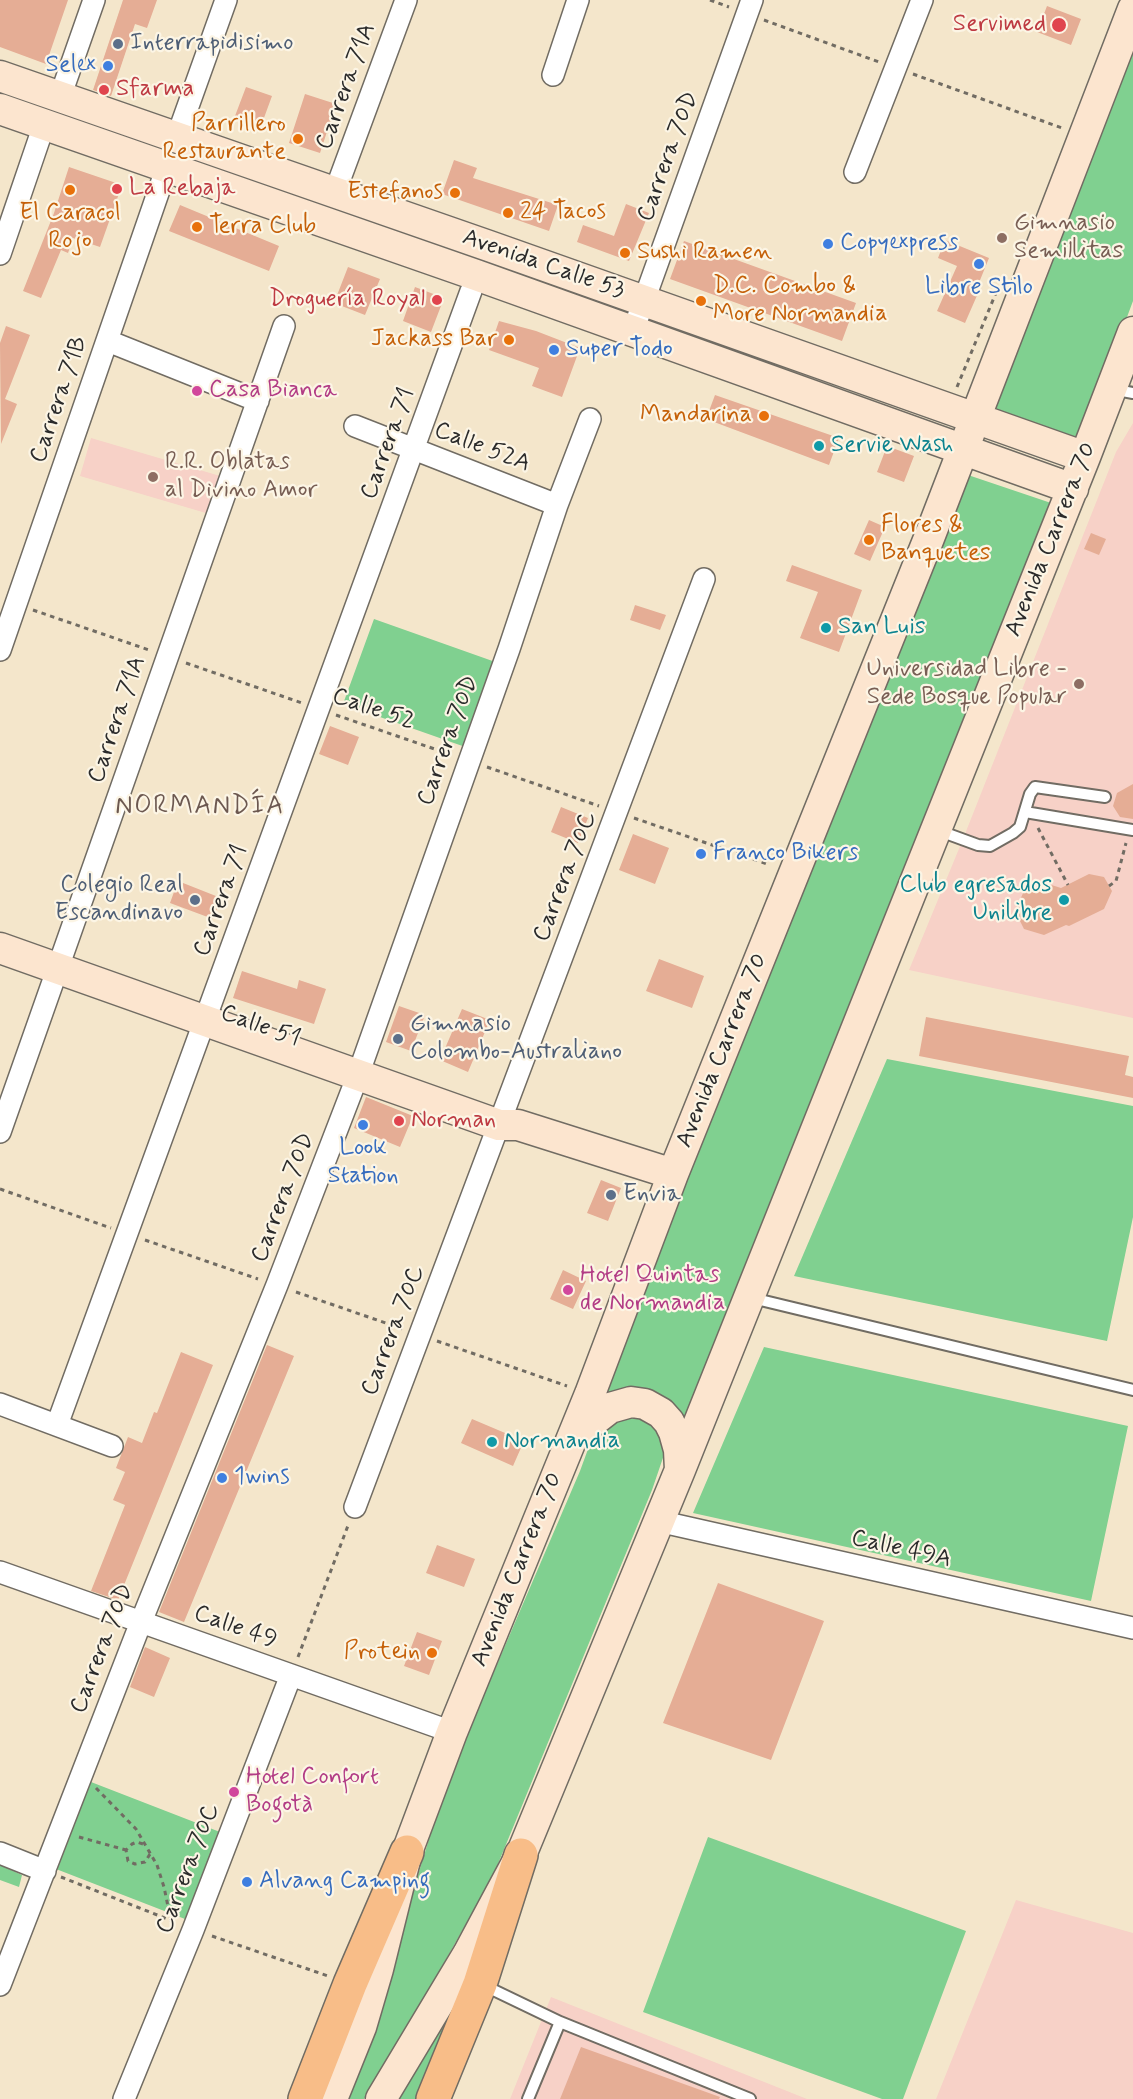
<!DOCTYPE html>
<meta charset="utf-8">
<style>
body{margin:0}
canvas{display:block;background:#f4e6cb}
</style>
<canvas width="1133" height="2099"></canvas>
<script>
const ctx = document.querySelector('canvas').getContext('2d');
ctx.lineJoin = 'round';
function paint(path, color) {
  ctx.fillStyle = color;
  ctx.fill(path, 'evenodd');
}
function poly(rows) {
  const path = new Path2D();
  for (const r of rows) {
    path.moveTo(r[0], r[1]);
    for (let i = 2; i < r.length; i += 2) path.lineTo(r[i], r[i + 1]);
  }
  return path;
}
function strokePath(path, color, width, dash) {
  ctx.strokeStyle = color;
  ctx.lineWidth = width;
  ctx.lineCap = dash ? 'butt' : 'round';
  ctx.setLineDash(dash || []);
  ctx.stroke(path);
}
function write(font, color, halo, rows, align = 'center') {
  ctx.font = font + ' Mynerve,sans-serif';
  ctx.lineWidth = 4.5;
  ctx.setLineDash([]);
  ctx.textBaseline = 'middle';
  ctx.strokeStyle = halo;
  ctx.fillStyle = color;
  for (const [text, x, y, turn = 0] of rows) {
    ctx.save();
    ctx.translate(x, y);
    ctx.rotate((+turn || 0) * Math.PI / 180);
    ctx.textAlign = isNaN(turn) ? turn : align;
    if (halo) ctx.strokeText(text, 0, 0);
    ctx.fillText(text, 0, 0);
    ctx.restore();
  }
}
const built = poly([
 [1133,423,1133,1018,909,970,963,839,1116,452],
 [91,438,227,478,216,516,80,476],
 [1016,1900,1133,1933,1133,2099,936,2099],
 [551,1997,807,2099,510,2099]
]);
const green = poly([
 [1133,51,1133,301,1080,443,993,411],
 [968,475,1054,504,684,1429,622,1390,603,1393,773,960],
 [374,619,501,664,471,749,343,704],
 [887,1059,1133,1106,1133,1217,1107,1341,794,1276],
 [764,1347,1128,1426,1091,1601,693,1513],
 [650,1414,666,1449,652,1490,493,1876,431,1986,364,2099,348,2099,395,1967,412,1894,447,1781,580,1471,595,1430,617,1415],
 [91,1782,220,1832,185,1919,56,1869],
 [708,1837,966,1931,903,2099,882,2099,643,2012],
 [0,1865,22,1875,19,1887,0,1880],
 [454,2007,422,2099,394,2099]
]);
const building = poly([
 [0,0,68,0,46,64,0,47],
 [123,0,157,0,147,28,135,24,111,96,93,90],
 [1047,6,1081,19,1071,45,1037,32],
 [246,87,272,96,261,126,235,116],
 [305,94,336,104,320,153,289,143],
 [454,160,477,168,473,178,558,205,549,231,442,194],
 [69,167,122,185,100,247,73,238,68,253,61,250,41,298,23,291,54,213],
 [626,204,649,213,629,261,577,242,583,225,614,236],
 [180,205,279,246,269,271,169,231],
 [945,240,989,258,976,290,979,291,965,323,937,311,957,266,938,258],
 [684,241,856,303,842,341,670,279],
 [348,267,380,279,365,315,334,303],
 [415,287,444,298,431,332,403,321],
 [499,321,536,331,580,348,562,397,532,386,539,368,489,350],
 [6,326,30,335,5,399,17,404,1,444,0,343],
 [715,395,839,438,829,465,706,419],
 [887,446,914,456,904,482,877,472],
 [869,520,885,527,870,561,854,554],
 [1091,533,1106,539,1099,555,1084,549],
 [792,565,862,590,839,652,800,638,818,592,786,581],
 [635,605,666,615,660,630,630,620],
 [330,726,359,737,348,765,319,754],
 [1133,784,1133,819,1120,817,1113,806,1117,793],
 [561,807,588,818,578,843,551,832],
 [633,834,669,848,655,884,619,870],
 [1089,874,1104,877,1112,891,1104,909,1069,926,1066,925,1044,935,1024,929,1015,911,1024,891,1042,882,1061,888],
 [178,881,221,898,213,919,170,903],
 [659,959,704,976,692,1008,646,991],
 [242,971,297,989,299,980,326,989,314,1024,233,998],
 [399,1006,425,1015,411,1051,386,1042],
 [462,1009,490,1020,468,1072,440,1060],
 [926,1017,1129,1056,1125,1075,1133,1077,1133,1098,919,1056],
 [366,1097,413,1116,400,1147,354,1128],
 [601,1180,621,1188,608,1221,587,1213],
 [563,1270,586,1281,573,1309,550,1299],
 [267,1345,294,1356,184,1622,159,1612],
 [181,1352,213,1365,118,1600,91,1591,125,1505,113,1500,125,1472,116,1468,128,1437,142,1443,154,1412,157,1413],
 [472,1419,524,1441,513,1466,461,1443],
 [437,1545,475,1559,464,1587,426,1573],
 [718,1583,824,1621,771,1760,663,1723],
 [417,1632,442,1641,429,1675,404,1666],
 [145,1647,170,1658,154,1697,130,1687],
 [581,2047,720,2097,719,2099,560,2099]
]);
const path = poly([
 [710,0,729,7],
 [764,20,879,62],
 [913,74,1062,128],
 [957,387,998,288],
 [33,610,149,650],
 [186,663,302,703],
 [336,715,452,755],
 [487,767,599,806],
 [634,818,770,865],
 [1038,828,1068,885],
 [1109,886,1116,881,1126,843],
 [0,1189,111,1228],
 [145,1240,258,1279],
 [296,1292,403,1329],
 [437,1341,567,1386],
 [298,1657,349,1523],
 [96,1788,136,1829,157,1865,164,1887,171,1921],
 [79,1837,126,1850],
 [143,1844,137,1842,132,1844,126,1850,128,1861,135,1864,145,1862,150,1854],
 [61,1877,175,1922],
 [212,1936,328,1976]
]);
const lane = poly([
 [1112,389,1133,393],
 [1025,812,1133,830],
 [937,830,978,845,990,846,1013,833,1020,827,1030,794,1035,787,1105,797],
 [752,1298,1133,1390],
 [483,1985,560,2022,750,2099],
 [528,2099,560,2022]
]);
const street = poly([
 [553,75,578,0],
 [60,97,94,0],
 [177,137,226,0],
 [855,172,922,0],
 [335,192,406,0],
 [0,254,44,125],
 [633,331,752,0],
 [108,341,258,401],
 [355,426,557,505],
 [0,650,167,167],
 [0,1132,284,326],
 [0,1404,112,1446],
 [57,1425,471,291],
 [355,1507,704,579],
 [658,1521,1133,1628],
 [0,1572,452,1732],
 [0,1853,45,1871],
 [0,1985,141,1622,277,1285,358,1075,509,649,557,505,590,419],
 [124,2099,193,1930,291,1675]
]);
const secondary = poly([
 [0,76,489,246,1085,457],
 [0,109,476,275,1073,489],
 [0,948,499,1125,518,1125,673,1174],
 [574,1436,610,1408,631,1402,645,1404,661,1413,669,1422,674,1432,679,1450,680,1470],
 [332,2099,361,2027,378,1969,407,1852,452,1732,590,1394,673,1174,929,538,1133,9],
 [381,2099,468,1954,521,1855,680,1470,1085,457,1133,332]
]);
const primary = poly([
 [305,2099,350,1984,407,1852],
 [433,2099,480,1984,521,1855]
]);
const markers = [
 [1059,25,8,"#e0444e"],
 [118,44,6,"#5c6f8a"],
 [108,66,6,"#3f7fe0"],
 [104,90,6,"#e0444e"],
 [298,139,6,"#e8710a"],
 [117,189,6,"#e0444e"],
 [70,190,6,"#e8710a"],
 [455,193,6,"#e8710a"],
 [508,213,6,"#e8710a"],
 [197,227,6,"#e8710a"],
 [1002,238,6,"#8d6e63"],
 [828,244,6,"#3f7fe0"],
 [625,253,6,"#e8710a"],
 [979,264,6,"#3f7fe0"],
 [437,300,6,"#e0444e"],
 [701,301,6,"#e8710a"],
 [509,340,6,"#e8710a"],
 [554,350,6,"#3f7fe0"],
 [197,391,6,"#d1479c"],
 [764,416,6,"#e8710a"],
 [819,446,6,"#0f9aa8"],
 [153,477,6,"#8d6e63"],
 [869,540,6,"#e8710a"],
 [826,628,6,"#0f9aa8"],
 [1079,684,6,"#8d6e63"],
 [701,854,6,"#3f7fe0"],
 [195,900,6,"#5c6f8a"],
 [1064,900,6,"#0f9aa8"],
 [398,1039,6,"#5c6f8a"],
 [399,1121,6,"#e0444e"],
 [363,1125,6,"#3f7fe0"],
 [611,1195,6,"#5c6f8a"],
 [568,1290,6,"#d1479c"],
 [492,1442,6,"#0f9aa8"],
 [222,1478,6,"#3f7fe0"],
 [432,1653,6,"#e8710a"],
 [234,1792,6,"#d1479c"],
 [247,1882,6,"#3f7fe0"]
];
const healthNames = [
 ["Servimed",1046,25,"right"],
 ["Sfarma",116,90],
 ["La Rebaja",129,189],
 ["Droguería Royal",425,300,"right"],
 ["Norman",411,1121]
];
const serviceNames = [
 ["Interrapidisimo",130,44],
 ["Colegio Real",183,886,"right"],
 ["Escandinavo",183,914,"right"],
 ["Gimnasio",410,1025],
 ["Colombo-Australiano",410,1053],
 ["Envia",623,1195]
];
const shopNames = [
 ["Selex",96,66,"right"],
 ["Copyexpress",840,244],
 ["Libre Stilo",979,288,"center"],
 ["Super Todo",566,350],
 ["Franco Bikers",713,854],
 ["Look",363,1149,"center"],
 ["Station",363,1177,"center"],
 ["1wins",234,1478],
 ["Alvang Camping",259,1882]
];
const streetNames = [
 ["Carrera 71A",347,87,-70],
 ["Carrera 70D",669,157,-70],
 ["Avenida Calle 53",543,265,19],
 ["Carrera 71B",60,400,-71],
 ["Carrera 71",389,444,-70],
 ["Calle 52A",482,448,21],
 ["Avenida Carrera 70",1052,540,-68],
 ["Calle 52",373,710,19],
 ["Carrera 71A",118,720,-71],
 ["Carrera 70D",449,741,-70],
 ["Carrera 70C",566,877,-69],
 ["Carrera 71",222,901,-70],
 ["Calle 51",260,1027,20],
 ["Avenida Carrera 70",723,1051,-68],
 ["Carrera 70D",284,1198,-69],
 ["Carrera 70C",394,1331,-69],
 ["Calle 49A",901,1550,13],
 ["Avenida Carrera 70",518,1570,-68],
 ["Calle 49",235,1628,20],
 ["Carrera 70D",103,1649,-69],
 ["Carrera 70C",189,1869,-69]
];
const foodNames = [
 ["Parrillero",286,125],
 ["Restaurante",286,153],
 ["Estefanos",443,193],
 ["24 Tacos",520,213,"left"],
 ["El Caracol",70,214,"center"],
 ["Rojo",70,242,"center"],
 ["Terra Club",209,227,"left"],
 ["Sushi Ramen",637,253,"left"],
 ["D.C. Combo &",713,287,"left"],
 ["More Normandia",713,315,"left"],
 ["Jackass Bar",497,340],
 ["Mandarina",752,416],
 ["Flores &",881,526,"left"],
 ["Banquetes",881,554,"left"],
 ["Protein",420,1653]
];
const educationNames = [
 ["Gimnasio",1014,224],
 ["Semillitas",1014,252],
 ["R.R. Oblatas",165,463],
 ["al Divino Amor",165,491],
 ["Universidad Libre -",1067,670,"right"],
 ["Sede Bosque Popular",1067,698,"right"]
];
const hotelNames = [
 ["Casa Bianca",209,391],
 ["Hotel Quintas",580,1276],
 ["de Normandia",580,1304],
 ["Hotel Confort",246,1778],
 ["Bogotà",246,1806]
];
const cultureNames = [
 ["Servie Wash",831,446],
 ["San Luis",838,628],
 ["Club egresados",1052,886,"right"],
 ["Unilibre",1052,914,"right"],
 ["Normandia",504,1442]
];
const neighbourhoodNames = [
 ["NORMANDÍA",200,808]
];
paint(built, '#f7d1c7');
paint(green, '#80d090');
paint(building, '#e5ad95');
strokePath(lane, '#716c63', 14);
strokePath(street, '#716c63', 24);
strokePath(secondary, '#716c63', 33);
strokePath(primary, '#716c63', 36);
strokePath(path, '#716c63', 3, [4.5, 4.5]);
strokePath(lane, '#fff', 10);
strokePath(street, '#fff', 21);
strokePath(secondary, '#fce5cf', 30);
strokePath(primary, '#f8bd88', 33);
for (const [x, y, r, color] of markers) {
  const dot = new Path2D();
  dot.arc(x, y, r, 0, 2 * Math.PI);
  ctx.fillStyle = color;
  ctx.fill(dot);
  strokePath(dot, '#fcf5e5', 2);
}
write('24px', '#be3a42', '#fcf5e5', healthNames, 'left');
write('24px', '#4e5e75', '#fcf5e5', serviceNames, 'left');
write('24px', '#366cbe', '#fcf5e5', shopNames, 'left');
write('24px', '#2b2b2b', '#fcf5e5', streetNames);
write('24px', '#c56008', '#fcf5e5', foodNames, 'right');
write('24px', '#785e54', '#fcf5e5', educationNames, 'left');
write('24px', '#b23c85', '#fcf5e5', hotelNames, 'left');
write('24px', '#0d838f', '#fcf5e5', cultureNames, 'left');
ctx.letterSpacing = '1.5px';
write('26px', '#6c5850', '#fcf5e5', neighbourhoodNames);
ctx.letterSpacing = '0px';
</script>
